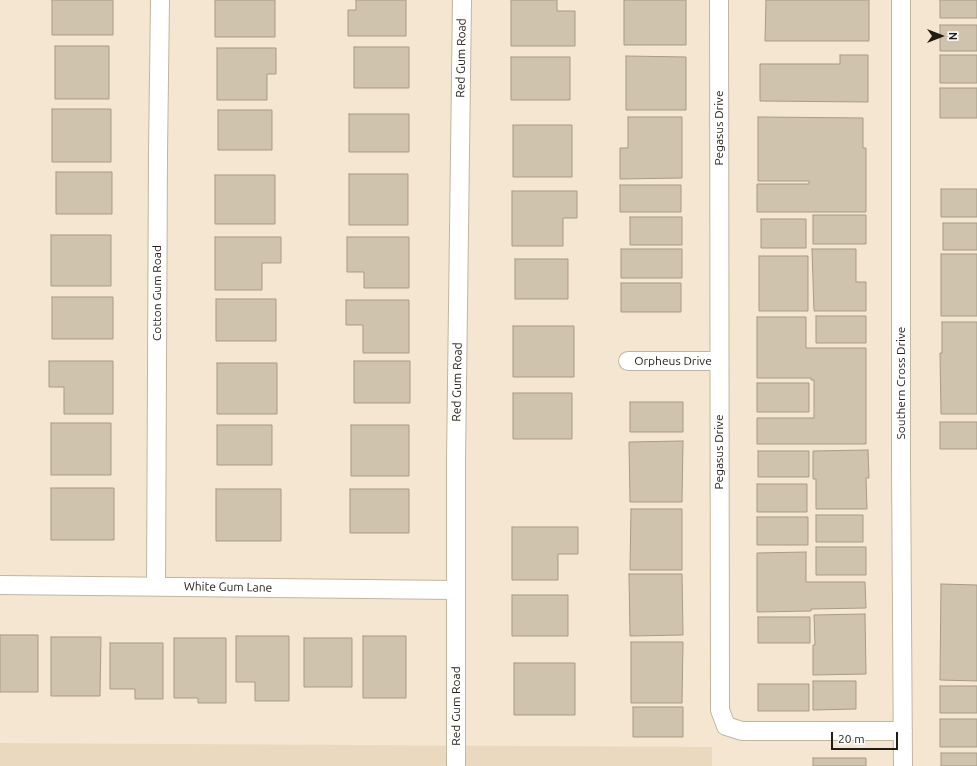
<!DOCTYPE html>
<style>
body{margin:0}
#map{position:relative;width:977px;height:766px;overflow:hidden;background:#f4e6d0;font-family:Ubuntu,sans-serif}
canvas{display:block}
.north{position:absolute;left:921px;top:16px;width:40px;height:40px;-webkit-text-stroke:3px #fff;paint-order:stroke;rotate:90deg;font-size:11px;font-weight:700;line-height:16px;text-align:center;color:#211c14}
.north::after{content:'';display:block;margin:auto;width:14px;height:18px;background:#211c14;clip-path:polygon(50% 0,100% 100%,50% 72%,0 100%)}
.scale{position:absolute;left:831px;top:732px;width:67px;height:18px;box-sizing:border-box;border:2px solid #211c14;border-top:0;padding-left:5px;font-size:12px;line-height:14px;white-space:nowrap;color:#211c14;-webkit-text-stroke:3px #fff;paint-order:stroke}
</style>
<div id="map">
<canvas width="977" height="766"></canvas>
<div class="north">N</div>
<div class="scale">20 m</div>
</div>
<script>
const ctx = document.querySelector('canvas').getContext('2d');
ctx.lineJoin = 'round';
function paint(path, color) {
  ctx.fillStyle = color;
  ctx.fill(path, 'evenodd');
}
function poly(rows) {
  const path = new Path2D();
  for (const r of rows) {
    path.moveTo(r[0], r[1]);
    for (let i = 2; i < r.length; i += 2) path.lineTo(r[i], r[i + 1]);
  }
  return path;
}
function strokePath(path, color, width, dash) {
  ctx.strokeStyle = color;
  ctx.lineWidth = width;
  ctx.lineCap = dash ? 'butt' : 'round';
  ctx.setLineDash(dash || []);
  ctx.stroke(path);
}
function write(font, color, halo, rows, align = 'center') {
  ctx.font = font + ' Ubuntu,sans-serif';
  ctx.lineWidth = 3.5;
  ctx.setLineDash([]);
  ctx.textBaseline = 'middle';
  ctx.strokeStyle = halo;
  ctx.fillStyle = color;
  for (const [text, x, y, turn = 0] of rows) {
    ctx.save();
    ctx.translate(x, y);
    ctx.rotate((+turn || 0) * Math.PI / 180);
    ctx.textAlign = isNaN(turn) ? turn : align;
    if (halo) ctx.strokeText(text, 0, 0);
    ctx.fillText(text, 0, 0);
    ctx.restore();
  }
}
const built = poly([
 [0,743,712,747,712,766,0,766]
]);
const building = poly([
 [52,0,113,0,113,35,52,35,52,0],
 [215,0,275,0,275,37,215,37,215,0],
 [356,0,406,0,406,36,348,36,348,10,356,10,356,0],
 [511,0,557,0,557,11,575,11,575,46,511,46,511,0],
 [624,0,686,0,686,45,624,45,624,0],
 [766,0,869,0,869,41,765,41,766,0],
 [940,0,977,0,977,18,940,18,940,0],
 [940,25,977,25,977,51,940,51,940,25],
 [55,46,109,46,109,99,55,99,55,46],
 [354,47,409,47,409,88,354,88,354,47],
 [217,48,276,48,276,74,267,74,267,100,217,100,217,48],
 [840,55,868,55,868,102,760,101,760,64,840,64,840,55],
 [940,55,977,55,977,83,940,83,940,55],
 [626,56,686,57,686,110,626,110,626,56],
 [511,57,570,57,570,100,511,100,511,57],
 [940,88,977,88,977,118,940,118,940,88],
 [52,109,111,109,111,162,52,162,52,109],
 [218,110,272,110,272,150,218,150,218,110],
 [349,114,409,114,409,152,349,152,349,114],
 [628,117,682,117,682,178,620,179,620,148,628,148,628,117],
 [758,117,863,118,863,148,866,148,866,212,757,212,757,184,809,184,809,181,758,181,758,117],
 [513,125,572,125,572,177,513,177,513,125],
 [56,172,112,172,112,214,56,214,56,172],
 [349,174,408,174,408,225,349,225,349,174],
 [215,175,275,175,275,224,215,224,215,175],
 [620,185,681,185,681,212,620,212,620,185],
 [941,189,977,189,977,217,941,217,941,189],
 [512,191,577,191,577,218,563,218,563,246,512,246,512,191],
 [813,215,866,215,866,244,813,244,813,215],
 [630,217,682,217,682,245,630,245,630,217],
 [761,219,806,219,806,248,761,248,761,219],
 [943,223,977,223,977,250,943,250,943,223],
 [51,235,111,235,111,286,51,286,51,235],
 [215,237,281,237,281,263,262,263,262,290,215,290,215,237],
 [347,237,409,237,409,288,364,288,364,272,347,272,347,237],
 [621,249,682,249,682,278,621,278,621,249],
 [812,249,856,249,856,282,866,282,866,311,814,311,812,249],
 [941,254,977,254,977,316,941,316,941,254],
 [759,256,808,256,808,311,759,311,759,256],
 [515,259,568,259,568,299,515,299,515,259],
 [621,283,681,283,681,312,621,312,621,283],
 [52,297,113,297,113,339,52,339,52,297],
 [216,299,276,299,276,341,216,341,216,299],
 [346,300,409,300,409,353,363,353,363,325,346,325,346,300],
 [816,316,866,316,866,343,816,343,816,316],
 [757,317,806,317,806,348,866,348,866,444,757,444,757,418,814,418,814,380,811,380,811,378,757,378,757,317],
 [942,322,977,322,977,414,941,414,940,353,942,353,942,322],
 [513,326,574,326,574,377,513,377,513,326],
 [49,361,113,361,113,414,64,414,64,387,49,387,49,361],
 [354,361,410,361,410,403,354,403,354,361],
 [217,363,277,363,277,414,217,414,217,363],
 [757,383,809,383,809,412,757,412,757,383],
 [513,393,572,393,572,439,513,439,513,393],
 [630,402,683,402,683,432,630,432,630,402],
 [940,422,977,422,977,449,940,449,940,422],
 [51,423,111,423,111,475,51,475,51,423],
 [217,425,272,425,272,465,217,465,217,425],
 [351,425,409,425,409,476,351,476,351,425],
 [683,441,682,502,630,502,629,442,683,441],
 [868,450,869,478,866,478,867,509,816,509,816,479,813,479,813,451,868,450],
 [758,451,809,451,809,477,758,477,758,451],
 [757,484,807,484,807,512,757,512,757,484],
 [51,488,114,488,114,540,51,540,51,488],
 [216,489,281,489,281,541,216,541,216,489],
 [350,489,409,489,409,533,350,533,350,489],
 [631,509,682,509,682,570,630,570,631,509],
 [816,515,863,515,863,542,816,542,816,515],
 [757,517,808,517,808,545,757,545,757,517],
 [512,527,578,527,578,554,558,554,558,580,512,580,512,527],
 [816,547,866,547,866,575,816,575,816,547],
 [806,552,806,582,865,582,866,608,811,609,811,611,757,612,757,553,806,552],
 [629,574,682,574,683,635,630,636,629,574],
 [941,584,977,585,977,681,940,680,941,584],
 [512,595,568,595,568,636,512,636,512,595],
 [865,614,866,674,813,675,813,645,815,645,814,615,865,614],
 [758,617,810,617,810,643,758,643,758,617],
 [0,635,38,635,38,692,0,692,0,635],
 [236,636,289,636,289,701,255,701,255,682,236,682,236,636],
 [363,636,406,636,406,698,363,698,363,636],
 [51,637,101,637,100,696,51,696,51,637],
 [174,638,226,638,226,703,198,703,198,698,174,698,174,638],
 [304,638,352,638,352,687,304,687,304,638],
 [631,642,683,642,682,703,631,703,631,642],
 [110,643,163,643,163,699,135,699,135,689,110,689,110,643],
 [514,663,575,663,575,715,514,715,514,663],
 [813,681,856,681,856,709,813,710,813,681],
 [758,684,809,684,809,711,758,711,758,684],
 [940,686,977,686,977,713,940,713,940,686],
 [633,707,683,707,683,737,633,737,633,707],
 [940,719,977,719,977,747,940,747,940,719],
 [941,753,977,753,977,766,941,766,941,753],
 [813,758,866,758,866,766,813,766,813,758]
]);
const minor = poly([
 [719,0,720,710,726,726,742,731,903,731],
 [901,0,901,465,903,766],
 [628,361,719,361],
 [0,585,456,590],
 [156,586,158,153,160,0],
 [456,764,456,460,462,0]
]);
const streetNames = [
 ["Red Gum Road",461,58,-89],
 ["Pegasus Drive",719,128,-90],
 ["Cotton Gum Road",157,293,-90],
 ["Orpheus Drive",673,361],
 ["Red Gum Road",457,382,-89],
 ["Southern Cross Drive",901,383,-90],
 ["Pegasus Drive",719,452,-90],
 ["White Gum Lane",228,587,1],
 ["Red Gum Road",456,706,-90]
];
paint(built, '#ead9be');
paint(building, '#d0c3ae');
strokePath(building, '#a79a86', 1);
strokePath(minor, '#c2b5a0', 20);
strokePath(minor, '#fff', 18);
write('12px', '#211c14', '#fff', streetNames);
</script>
